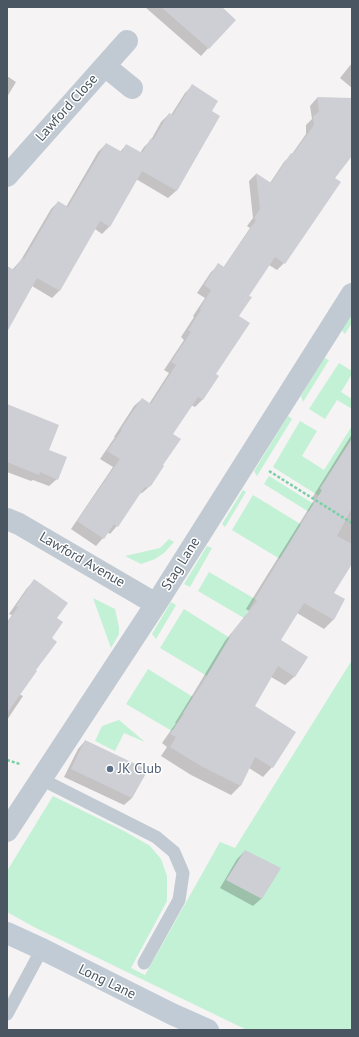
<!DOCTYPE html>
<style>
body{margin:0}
#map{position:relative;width:359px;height:1037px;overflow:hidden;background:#f5f3f3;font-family:"PT Sans",sans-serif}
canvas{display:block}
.frame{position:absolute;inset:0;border:8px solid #4a5661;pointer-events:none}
</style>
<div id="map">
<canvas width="359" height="1037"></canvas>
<div class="frame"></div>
</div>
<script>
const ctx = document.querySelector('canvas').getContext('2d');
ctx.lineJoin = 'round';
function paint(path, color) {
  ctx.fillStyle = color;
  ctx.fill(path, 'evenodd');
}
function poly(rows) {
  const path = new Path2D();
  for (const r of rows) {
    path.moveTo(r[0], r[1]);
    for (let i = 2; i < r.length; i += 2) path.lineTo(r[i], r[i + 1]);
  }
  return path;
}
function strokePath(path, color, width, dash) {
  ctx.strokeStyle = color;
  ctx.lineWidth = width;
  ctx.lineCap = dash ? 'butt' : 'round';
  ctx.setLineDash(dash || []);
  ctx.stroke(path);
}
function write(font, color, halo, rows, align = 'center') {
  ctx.font = font + ' "PT Sans",sans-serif';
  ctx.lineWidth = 3;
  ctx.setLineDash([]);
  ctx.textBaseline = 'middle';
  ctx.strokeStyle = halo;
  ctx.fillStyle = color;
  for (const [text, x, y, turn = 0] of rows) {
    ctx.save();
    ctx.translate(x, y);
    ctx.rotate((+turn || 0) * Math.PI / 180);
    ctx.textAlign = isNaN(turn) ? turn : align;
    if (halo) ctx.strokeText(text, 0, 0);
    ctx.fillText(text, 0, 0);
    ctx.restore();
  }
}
const green = poly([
 [352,312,352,323,345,334,341,330],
 [324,358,329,360,303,402,301,396],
 [339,363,352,371,352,374,341,392,352,399,352,409,337,400,325,419,309,409],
 [288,416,292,419,257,476,254,471],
 [300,421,317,431,302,456,324,470,352,426,352,438,320,488,322,490,319,496,273,467],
 [269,476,314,504,309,512,264,484],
 [243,490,246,492,225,527,222,524],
 [253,495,302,525,280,559,232,530],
 [169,539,174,542,164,553,155,559,141,564,125,556,160,548],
 [207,546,212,548,190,587,184,584],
 [209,572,255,599,244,618,198,591],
 [93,598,115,609,119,627,119,634,111,648],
 [171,602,176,605,156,639,152,634],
 [184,609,230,638,207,676,160,648],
 [352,660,352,1030,247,1030,34,927,7,912,7,871,53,796,124,831,150,846,161,859,167,876,167,901,131,968,145,975,220,842,235,848],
 [148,669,193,697,172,731,126,704],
 [119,720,145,742,124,733,115,751,95,741,102,726]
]);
const shadow = poly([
 [145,7,220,7,234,20,201,56],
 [352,63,352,88,340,78],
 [7,76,16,82,7,97],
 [192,86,210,112,219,117,176,191,168,198,136,179,110,226,102,234,95,229,59,291,52,298,32,286,7,324,7,267,12,270,21,260,51,209,58,202,66,207,98,152,106,144,120,152,126,145,140,153,144,147,151,140,161,122,169,114,171,115,185,93],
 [317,98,352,99,352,154,334,179,284,263,277,270,269,265,247,296,238,316,215,374,218,376,202,400,195,407,191,405,172,434,150,486,142,493,138,494,117,526,110,534,107,532,103,538,96,546,71,529,113,467,100,459,115,437,114,437,134,406,142,399,149,404,169,373,164,370,184,340,181,337,194,317,193,316,205,298,197,293,211,272,219,265,223,268,250,228,247,226,253,218,249,181,256,174,270,183,284,162,292,154,306,134,306,125,312,119,310,106],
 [7,405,48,450,57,479,49,486,33,480,31,481,7,472],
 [352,434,352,562,332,593,344,600,333,620,324,629,297,613,280,640,295,676,285,685,271,677,254,706,294,732,272,767,263,777,249,768,241,785,231,795,191,775,161,756,167,747,162,743,176,723,175,723,193,694,225,641,249,611,246,609,314,500,312,498],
 [34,581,56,619,50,638,35,670,19,694,23,696,7,720,7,622,12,615,9,614,27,588],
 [85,741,147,770,132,798,124,805,64,777,78,749],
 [245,851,280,869,261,899,253,906,220,888,237,859]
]);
const building = poly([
 [161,7,222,7,236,20,209,49],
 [192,84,218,101,212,111,220,116,177,191,142,171,110,227,100,221,60,291,37,278,7,332,7,266,14,270,22,258,24,259,58,201,68,207,106,143,122,152,126,144,142,153,151,138,153,140,169,113,173,115],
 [317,97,352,98,352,156,335,178,341,182,285,264,275,257,249,296,252,297,239,316,250,323,216,374,219,376,203,400,198,397,173,434,181,439,163,465,164,466,151,486,144,488,118,527,114,524,104,539,77,521,120,459,107,451,122,430,121,429,142,398,151,404,176,365,171,362,191,332,188,330,201,310,200,308,211,290,204,285,218,263,224,267,256,220,254,218,260,209,256,173,271,183,291,153,293,154,314,125,313,117,319,111],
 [7,404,59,425,49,450,67,457,58,480,40,472,39,475,7,462],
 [352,439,352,508,337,536,352,544,352,564,334,593,345,599,334,620,304,603,281,640,308,657,295,677,278,666,255,706,296,732,273,768,255,757,241,786,201,766,170,747,176,737,170,734,184,714,183,713,202,684,234,630,257,601,255,599,322,490,320,489],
 [34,579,68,603,57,618,63,622,52,638,57,642,36,670,37,671,7,713,7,623,18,607,16,606],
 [85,740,148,770,132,798,71,769],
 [245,850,281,868,262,899,226,880]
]);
const path = poly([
 [269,471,352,523],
 [7,760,20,764]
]);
const lane = poly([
 [41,779,156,837,174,852,183,873,179,900,144,963],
 [7,1014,42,949]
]);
const street = poly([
 [105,66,132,88],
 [7,176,127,41],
 [7,519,19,524,156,604],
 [7,831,156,604,352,294]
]);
const secondary = poly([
 [7,933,42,949,172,1014,208,1030]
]);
const markers = [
 [110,769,4,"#5c6f8a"]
];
const streetNames = [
 ["Lawford Close",67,108,-48],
 ["Lawford Avenue",82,560,30],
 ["Stag Lane",181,564,-58],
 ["Long Lane",107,982,26]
];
const serviceNames = [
 ["JK Club",118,769]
];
paint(green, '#c3f1d5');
paint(shadow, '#0003');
paint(building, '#cdcfd5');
strokePath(path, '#7ad0a6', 2.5, [3, 2]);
strokePath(lane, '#c1cad2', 13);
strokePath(street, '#c1cad2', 22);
strokePath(secondary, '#c1cbd6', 22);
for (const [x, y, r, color] of markers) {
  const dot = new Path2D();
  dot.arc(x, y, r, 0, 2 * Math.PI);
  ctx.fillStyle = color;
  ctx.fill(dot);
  strokePath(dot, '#fff', 1.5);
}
write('14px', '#4a5661', '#fff', streetNames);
write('14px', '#4e5e75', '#fff', serviceNames, 'left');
</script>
